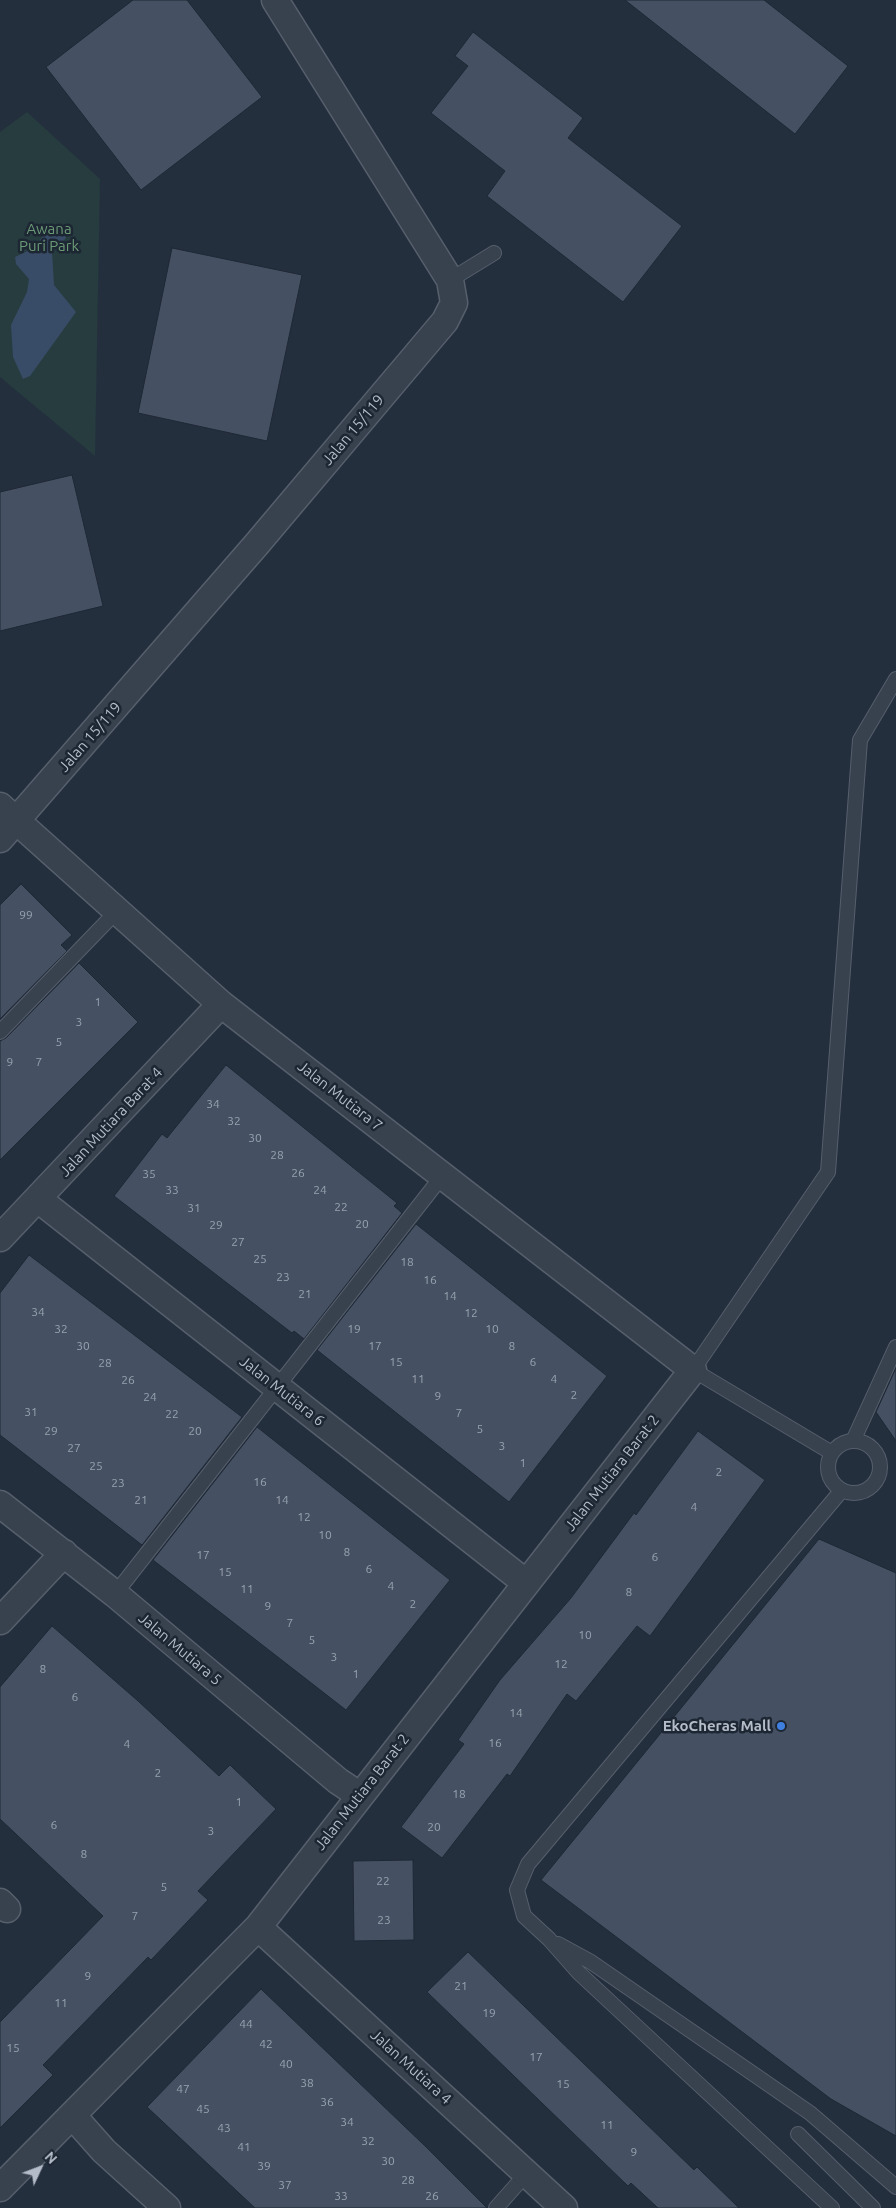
<!DOCTYPE html>
<style>
body{margin:0}
#map{position:relative;width:896px;height:2208px;overflow:hidden;background:#242f3e;font-family:Ubuntu,sans-serif}
canvas{display:block}
.north{position:absolute;left:15px;top:2143px;width:50px;height:50px;-webkit-text-stroke:4px #1d2633;paint-order:stroke;rotate:47deg;font-size:14px;font-weight:700;line-height:20px;text-align:center;color:#b4bcc9}
.north::after{content:'';display:block;margin:auto;width:18px;height:22px;background:#b4bcc9;clip-path:polygon(50% 0,100% 100%,50% 72%,0 100%)}
</style>
<div id="map">
<canvas width="896" height="2208"></canvas>
<div class="north">N</div>
</div>
<script>
const ctx = document.querySelector('canvas').getContext('2d');
ctx.lineJoin = 'round';
function paint(path, color) {
  ctx.fillStyle = color;
  ctx.fill(path, 'evenodd');
}
function poly(rows) {
  const path = new Path2D();
  for (const r of rows) {
    if (r.length === 3) {
      path.moveTo(r[0] + r[2], r[1]);
      path.arc(r[0], r[1], r[2], 0, 2 * Math.PI);
      continue;
    }
    path.moveTo(r[0], r[1]);
    for (let i = 2; i < r.length; i += 2) path.lineTo(r[i], r[i + 1]);
  }
  return path;
}
function strokePath(path, color, width, dash) {
  ctx.strokeStyle = color;
  ctx.lineWidth = width;
  ctx.lineCap = dash ? 'butt' : 'round';
  ctx.setLineDash(dash || []);
  ctx.stroke(path);
}
function write(font, color, halo, rows, align = 'center') {
  ctx.font = font + ' Ubuntu,sans-serif';
  ctx.lineWidth = 5;
  ctx.setLineDash([]);
  ctx.textBaseline = 'middle';
  ctx.strokeStyle = halo;
  ctx.fillStyle = color;
  for (const [text, x, y, turn = 0] of rows) {
    ctx.save();
    ctx.translate(x, y);
    ctx.rotate((+turn || 0) * Math.PI / 180);
    ctx.textAlign = isNaN(turn) ? turn : align;
    if (halo) ctx.strokeText(text, 0, 0);
    ctx.fillText(text, 0, 0);
    ctx.restore();
  }
}
const green = poly([
 [27,112,100,179,95,456,0,377,0,132]
]);
const water = poly([
 [54,227,62,230,66,238,52,252,54,285,76,312,30,376,23,379,13,357,11,325,27,292,29,279,16,264,15,257,34,248,46,232]
]);
const building = poly([
 [133,0,187,0,262,97,141,190,46,67,133,0],
 [625,0,764,0,848,66,795,134,625,0],
 [473,32,583,118,568,138,682,226,623,302,487,196,505,171,431,113,468,66,455,56,473,32],
 [172,248,302,275,267,441,138,413,172,248],
 [72,475,103,606,0,631,0,492,72,475],
 [21,884,72,935,61,945,67,951,0,1019,0,905,21,884],
 [79,963,138,1022,0,1160,0,1041,6,1038,79,963],
 [226,1065,397,1203,394,1206,402,1213,304,1339,294,1331,292,1333,114,1196,162,1134,167,1138,226,1065],
 [416,1224,607,1376,509,1502,317,1350,416,1224],
 [29,1255,242,1417,142,1545,0,1435,0,1293,29,1255],
 [896,1368,896,1441,876,1412,896,1368],
 [257,1427,450,1580,346,1710,153,1560,257,1427],
 [698,1431,765,1480,650,1636,637,1626,576,1701,567,1694,510,1776,507,1774,442,1858,401,1827,464,1744,458,1740,500,1680,571,1598,634,1513,636,1515,698,1431],
 [819,1539,896,1573,896,2136,831,2099,541,1880,819,1539],
 [52,1626,138,1701,219,1776,230,1765,276,1809,198,1891,208,1900,151,1960,148,1957,43,2065,53,2075,0,2128,0,2022,103,1916,0,1819,0,1687,52,1626],
 [413,1860,414,1940,354,1941,353,1861,413,1860],
 [468,1952,694,2170,697,2167,739,2208,658,2208,631,2183,628,2186,427,1992,468,1952],
 [261,1989,424,2145,487,2208,255,2208,147,2107,261,1989]
]);
const lane = poly([
 [450,280,494,253],
 [0,1032,117,911],
 [854,1467,26],
 [853,1441,896,1347],
 [832,1453,693,1370,828,1172,860,740,896,679],
 [115,1594,443,1175],
 [558,1944,591,1962,810,2113,896,2187],
 [798,2134,873,2208],
 [496,2208,527,2173],
 [832,2208,579,1973,549,1939,524,1916,517,1890,528,1864,842,1490]
]);
const street = poly([
 [0,806,221,1004,693,1370,258,1927,0,2188],
 [0,839,256,545,445,321,454,303,450,280,275,0],
 [38,1199,526,1583],
 [0,1238,221,1004],
 [0,1504,115,1594,338,1781,359,1795],
 [0,1621,64,1553],
 [0,1902,7,1909],
 [258,1927,564,2208],
 [72,2115,104,2151,167,2208]
]);
const markers = [
 [781,1726,5,"#3f7fe0"]
];
const numberNames = [
 ["99",26,915],
 ["1",98,1002],
 ["3",79,1022],
 ["5",59,1042],
 ["9",10,1062],
 ["7",39,1062],
 ["34",213,1104],
 ["32",234,1121],
 ["30",255,1138],
 ["28",277,1155],
 ["26",298,1173],
 ["35",149,1174],
 ["33",172,1190],
 ["24",320,1190],
 ["22",341,1207],
 ["31",194,1208],
 ["20",362,1224],
 ["29",216,1225],
 ["27",238,1242],
 ["25",260,1259],
 ["18",407,1262],
 ["23",283,1277],
 ["16",430,1280],
 ["21",305,1294],
 ["14",450,1296],
 ["34",38,1312],
 ["12",471,1313],
 ["32",61,1329],
 ["19",354,1329],
 ["10",492,1329],
 ["30",83,1346],
 ["17",375,1346],
 ["8",512,1346],
 ["15",396,1362],
 ["6",533,1362],
 ["28",105,1363],
 ["11",418,1379],
 ["4",554,1379],
 ["26",128,1380],
 ["2",574,1395],
 ["9",438,1396],
 ["24",150,1397],
 ["31",31,1412],
 ["7",459,1413],
 ["22",172,1414],
 ["5",480,1429],
 ["29",51,1431],
 ["20",195,1431],
 ["3",502,1446],
 ["27",74,1448],
 ["1",523,1463],
 ["25",96,1466],
 ["2",719,1472],
 ["16",260,1482],
 ["23",118,1483],
 ["21",141,1500],
 ["14",282,1500],
 ["4",694,1507],
 ["12",304,1517],
 ["10",325,1535],
 ["8",347,1552],
 ["17",203,1555],
 ["6",655,1557],
 ["6",369,1569],
 ["15",225,1572],
 ["4",391,1586],
 ["11",247,1589],
 ["8",629,1592],
 ["2",413,1604],
 ["9",268,1606],
 ["7",290,1623],
 ["10",585,1635],
 ["5",312,1640],
 ["3",334,1657],
 ["12",561,1664],
 ["8",43,1669],
 ["1",356,1674],
 ["6",75,1697],
 ["14",516,1713],
 ["16",495,1743],
 ["4",127,1744],
 ["2",158,1773],
 ["18",459,1794],
 ["1",239,1802],
 ["6",54,1825],
 ["20",434,1827],
 ["3",211,1831],
 ["8",84,1854],
 ["22",383,1881],
 ["5",164,1887],
 ["7",135,1916],
 ["23",384,1920],
 ["9",88,1976],
 ["21",461,1986],
 ["11",61,2003],
 ["19",489,2013],
 ["44",246,2024],
 ["42",266,2044],
 ["15",13,2048],
 ["17",536,2057],
 ["40",286,2064],
 ["38",307,2083],
 ["15",563,2084],
 ["47",183,2089],
 ["36",327,2102],
 ["45",203,2109],
 ["34",347,2122],
 ["11",607,2125],
 ["43",224,2128],
 ["32",368,2141],
 ["41",244,2147],
 ["9",634,2152],
 ["30",388,2161],
 ["39",264,2166],
 ["28",408,2180],
 ["37",285,2185],
 ["33",341,2196],
 ["26",432,2196]
];
const parkNames = [
 ["Awana",49,229],
 ["Puri Park",49,246]
];
const streetNames = [
 ["Jalan 15/119",353,430,-50],
 ["Jalan 15/119",90,737,-49],
 ["Jalan Mutiara 7",340,1096,38],
 ["Jalan Mutiara Barat 4",111,1122,-47],
 ["Jalan Mutiara 6",282,1391,38],
 ["Jalan Mutiara Barat 2",612,1473,-52],
 ["Jalan Mutiara 5",180,1649,40],
 ["Jalan Mutiara Barat 2",362,1792,-52],
 ["Jalan Mutiara 4",411,2067,42]
];
const poiNames = [
 ["EkoCheras Mall",771,1726]
];
paint(green, '#263c3f');
paint(water, '#394c67');
paint(building, '#455162');
strokePath(building, '#1f2835', 1);
strokePath(lane, '#565f6c', 16);
strokePath(street, '#565f6c', 29);
strokePath(lane, '#38414e', 14);
strokePath(street, '#38414e', 26);
for (const [x, y, r, color] of markers) {
  const dot = new Path2D();
  dot.arc(x, y, r, 0, 2 * Math.PI);
  ctx.fillStyle = color;
  ctx.fill(dot);
  strokePath(dot, '#1d2633', 2);
}
write('12px', '#98a1af', null, numberNames);
write('15px', '#6b9a76', '#1d2633', parkNames);
write('15px', '#b4bcc9', '#1d2633', streetNames);
write('bold 15px', '#b4bcc9', '#1d2633', poiNames, 'right');
</script>
